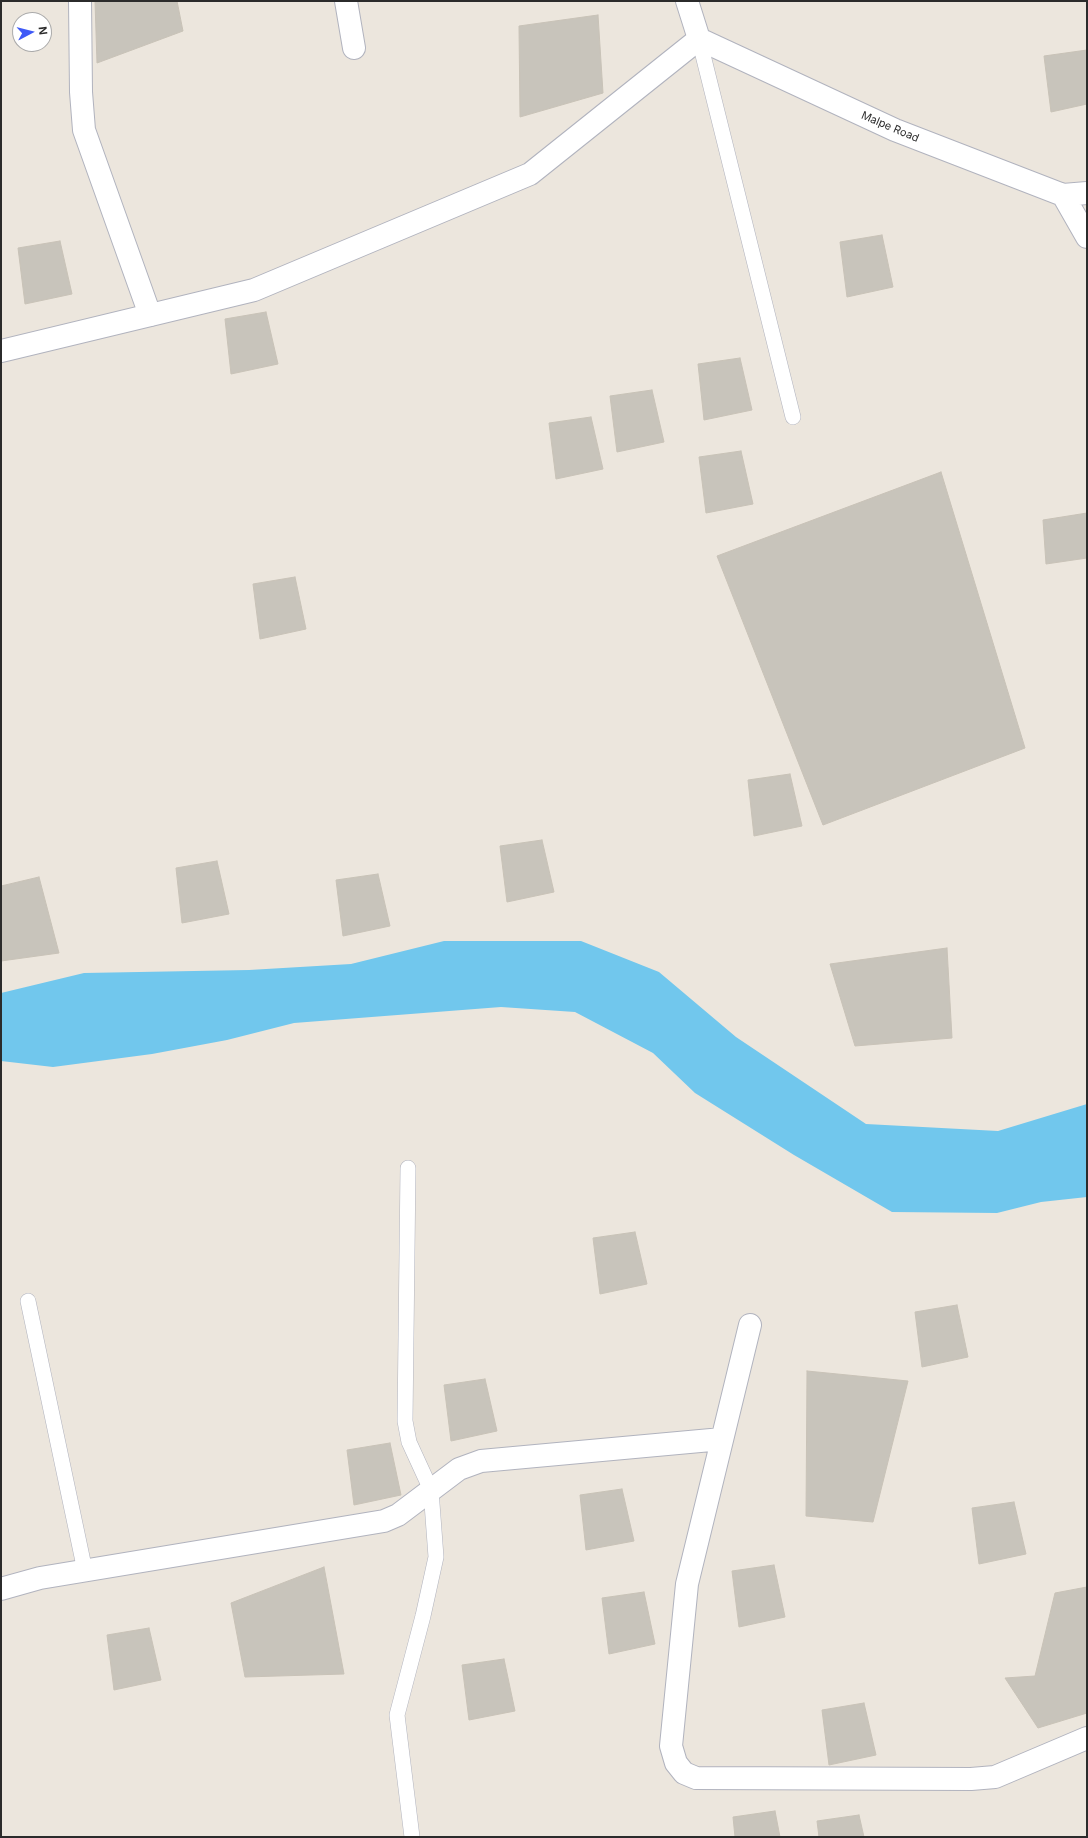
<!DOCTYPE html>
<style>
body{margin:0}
#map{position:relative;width:1088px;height:1838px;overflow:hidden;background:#ece6dd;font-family:Inter,sans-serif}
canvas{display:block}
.frame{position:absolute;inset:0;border:2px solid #2b2b2b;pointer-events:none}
.north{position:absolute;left:12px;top:12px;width:40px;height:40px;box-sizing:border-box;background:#fff;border:1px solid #aaa;border-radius:50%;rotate:83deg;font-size:11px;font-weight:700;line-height:16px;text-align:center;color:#2b2b2b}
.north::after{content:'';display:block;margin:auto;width:14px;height:18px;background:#3f5af7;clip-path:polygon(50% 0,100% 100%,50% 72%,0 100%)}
</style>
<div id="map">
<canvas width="1088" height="1838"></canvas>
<div class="frame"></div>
<div class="north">N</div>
</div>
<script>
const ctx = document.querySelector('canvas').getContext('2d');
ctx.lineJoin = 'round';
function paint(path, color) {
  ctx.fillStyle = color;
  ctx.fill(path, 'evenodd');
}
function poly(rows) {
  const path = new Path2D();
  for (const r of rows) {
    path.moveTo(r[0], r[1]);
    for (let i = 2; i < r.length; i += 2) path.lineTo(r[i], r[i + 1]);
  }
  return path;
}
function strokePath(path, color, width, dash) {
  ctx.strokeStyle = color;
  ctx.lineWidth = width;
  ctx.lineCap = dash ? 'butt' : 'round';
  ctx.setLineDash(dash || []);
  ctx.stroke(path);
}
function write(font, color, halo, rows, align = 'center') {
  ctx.font = font + ' Inter,sans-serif';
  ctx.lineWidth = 4;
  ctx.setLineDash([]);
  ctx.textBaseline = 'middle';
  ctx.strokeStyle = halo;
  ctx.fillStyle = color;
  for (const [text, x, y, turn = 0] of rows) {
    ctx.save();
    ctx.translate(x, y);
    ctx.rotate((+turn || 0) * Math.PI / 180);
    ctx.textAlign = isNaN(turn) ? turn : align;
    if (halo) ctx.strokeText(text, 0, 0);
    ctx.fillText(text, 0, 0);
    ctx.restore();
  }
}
const water = poly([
 [444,941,581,941,659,972,736,1037,866,1124,998,1131,1087,1104,1087,1197,1041,1202,997,1213,892,1212,794,1155,695,1093,653,1053,575,1012,501,1007,294,1023,227,1040,152,1054,53,1067,1,1061,1,993,84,973,249,970,351,964]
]);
const building = poly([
 [95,1,177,1,183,31,97,63,95,1],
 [598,15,603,93,520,117,519,26,598,15],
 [1087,50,1087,104,1051,112,1044,56,1087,50],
 [882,235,893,287,847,297,840,242,882,235],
 [60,241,72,294,25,304,18,248,60,241],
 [266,312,278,364,231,374,225,319,266,312],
 [740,358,752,410,704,420,698,364,740,358],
 [652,390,664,442,617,452,610,396,652,390],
 [591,417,603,469,556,479,549,423,591,417],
 [741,451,753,504,706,513,699,457,741,451],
 [941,472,1025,748,823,825,717,556,941,472],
 [1087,513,1087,558,1046,564,1043,520,1087,513],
 [295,577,306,629,260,639,253,584,295,577],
 [790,774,802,826,754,836,748,780,790,774],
 [542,840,554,892,507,902,500,846,542,840],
 [217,861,229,914,182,923,176,868,217,861],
 [378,874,390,926,343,936,336,880,378,874],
 [39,877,59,953,1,961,1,886,39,877],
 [947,948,952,1038,855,1046,830,964,947,948],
 [635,1232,647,1284,600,1294,593,1238,635,1232],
 [957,1305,968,1357,922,1367,915,1312,957,1305],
 [807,1371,908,1381,873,1522,806,1516,807,1371],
 [485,1379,497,1431,451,1441,444,1385,485,1379],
 [390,1443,401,1495,354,1505,347,1450,390,1443],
 [622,1489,634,1541,586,1550,580,1495,622,1489],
 [1014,1502,1026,1554,979,1564,972,1508,1014,1502],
 [774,1565,785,1617,739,1627,732,1571,774,1565],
 [324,1567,344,1674,245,1677,231,1603,324,1567],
 [1087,1587,1087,1713,1038,1728,1005,1678,1035,1676,1055,1593,1087,1587],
 [644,1592,655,1644,609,1654,602,1598,644,1592],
 [149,1628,161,1680,114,1690,107,1635,149,1628],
 [504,1659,515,1711,469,1720,462,1665,504,1659],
 [864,1703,876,1755,829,1765,822,1710,864,1703],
 [775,1811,780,1837,735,1837,733,1817,775,1811],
 [859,1815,864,1837,819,1837,817,1821,859,1815]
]);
const lane = poly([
 [699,39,793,417],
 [408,1168,405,1421,409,1442,431,1490,436,1557,423,1616,397,1715,412,1837],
 [28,1301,85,1571]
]);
const street = poly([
 [80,1,81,92,84,130,150,315],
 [346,1,354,48],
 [750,1325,687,1584,671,1746,676,1763,684,1773,696,1778,971,1779,995,1777,1087,1738],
 [1,1589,40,1578,384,1521,398,1515,459,1469,481,1461,722,1439]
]);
const secondary = poly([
 [687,1,699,39],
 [699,39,895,130,1063,195,1087,193],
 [1063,195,1087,237],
 [1,351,254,290,530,174,699,39]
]);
const streetNames = [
 ["Malpe Road",890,127,23]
];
paint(water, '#71c7ed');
paint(building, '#c8c4bb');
strokePath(building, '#c8c2b7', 1);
strokePath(lane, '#b1b3be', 16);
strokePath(street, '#b1b3be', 24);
strokePath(secondary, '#b1b3be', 24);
strokePath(lane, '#fff', 15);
strokePath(street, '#fff', 22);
strokePath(secondary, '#fff', 22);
write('11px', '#2b2b2b', '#fff', streetNames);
</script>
